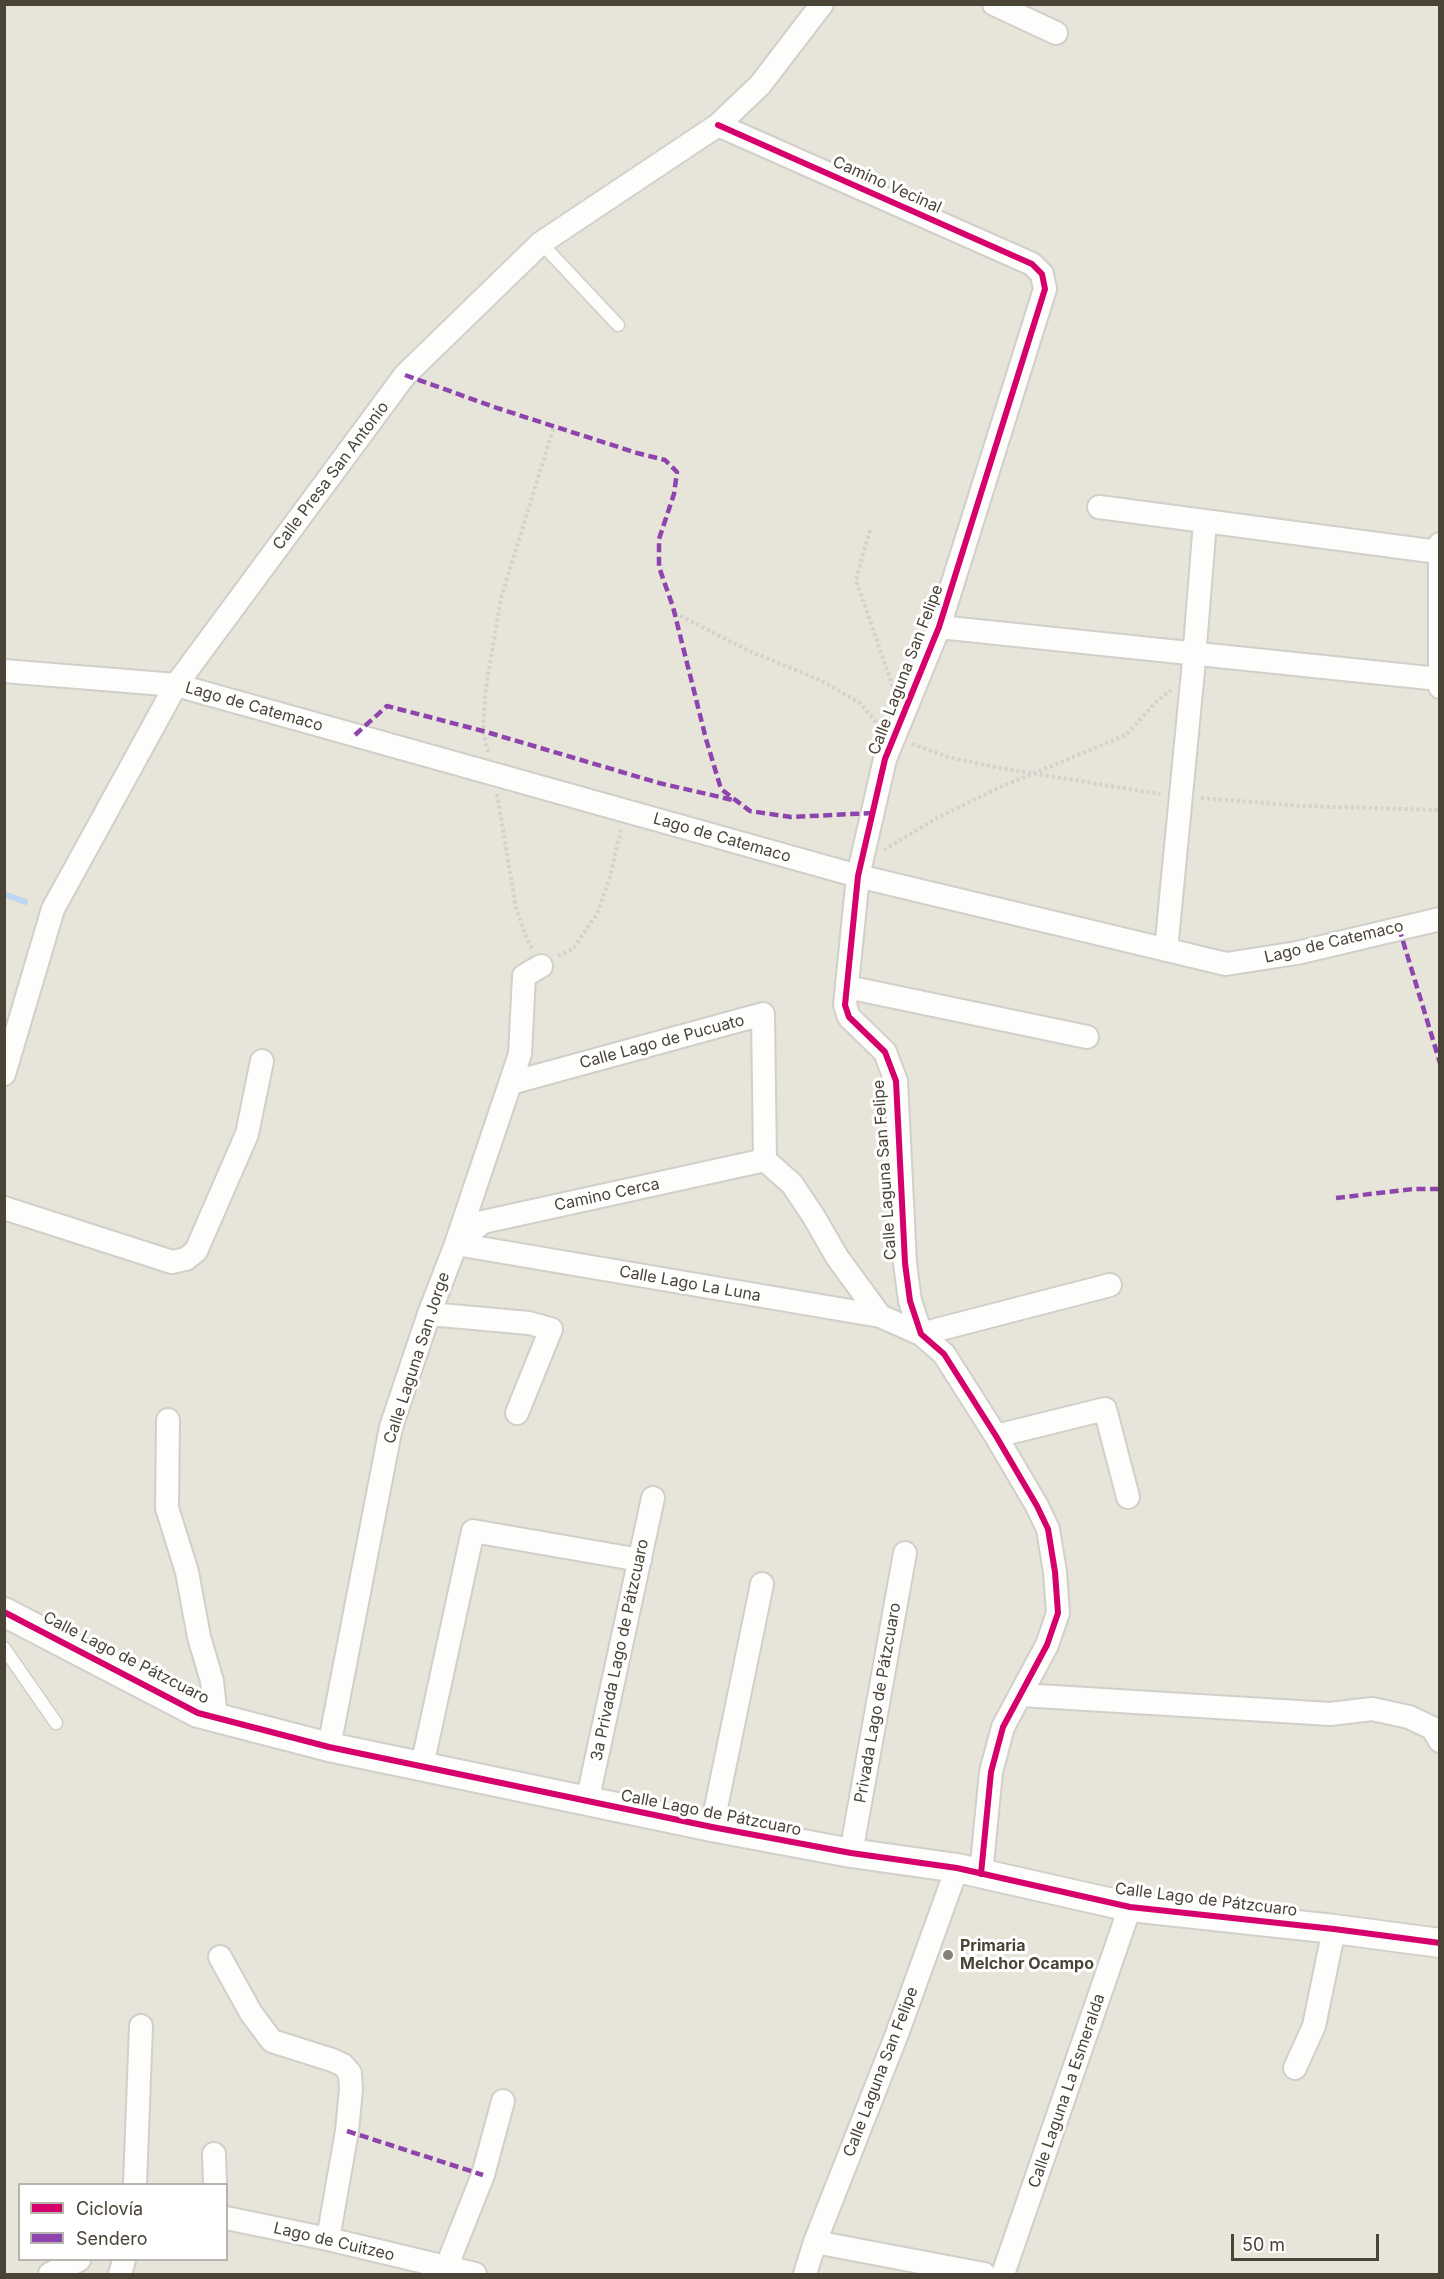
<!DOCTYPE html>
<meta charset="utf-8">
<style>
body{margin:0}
#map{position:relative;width:1444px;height:2279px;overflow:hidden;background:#f3f2ed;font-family:Inter,sans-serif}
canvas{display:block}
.frame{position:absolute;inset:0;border:6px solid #4a4437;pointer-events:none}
.legend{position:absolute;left:18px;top:2183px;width:210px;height:78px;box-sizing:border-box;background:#fff;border:2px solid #b7b4af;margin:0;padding:8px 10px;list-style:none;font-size:18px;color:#4a4437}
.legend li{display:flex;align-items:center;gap:12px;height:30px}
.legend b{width:30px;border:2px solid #b7b4af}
.scale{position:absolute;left:1231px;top:2234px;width:148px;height:27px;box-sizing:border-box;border:3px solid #4a4437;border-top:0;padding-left:8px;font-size:18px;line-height:21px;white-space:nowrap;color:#4a4437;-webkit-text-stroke:4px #fff;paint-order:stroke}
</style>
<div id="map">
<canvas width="1444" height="2279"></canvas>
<div class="frame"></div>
<ul class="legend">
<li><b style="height:8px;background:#d6006c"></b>Ciclovía</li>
<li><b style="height:8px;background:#8e44ad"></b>Sendero</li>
</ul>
<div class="scale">50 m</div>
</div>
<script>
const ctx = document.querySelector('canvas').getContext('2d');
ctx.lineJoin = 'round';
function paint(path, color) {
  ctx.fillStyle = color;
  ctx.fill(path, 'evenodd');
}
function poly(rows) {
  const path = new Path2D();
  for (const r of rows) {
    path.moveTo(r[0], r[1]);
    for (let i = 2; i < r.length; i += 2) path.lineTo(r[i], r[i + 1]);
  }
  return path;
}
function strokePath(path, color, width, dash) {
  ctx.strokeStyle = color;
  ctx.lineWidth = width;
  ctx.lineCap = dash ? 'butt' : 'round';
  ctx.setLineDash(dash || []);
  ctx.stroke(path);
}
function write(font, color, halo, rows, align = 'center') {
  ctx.font = font + ' Inter,sans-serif';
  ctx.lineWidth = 6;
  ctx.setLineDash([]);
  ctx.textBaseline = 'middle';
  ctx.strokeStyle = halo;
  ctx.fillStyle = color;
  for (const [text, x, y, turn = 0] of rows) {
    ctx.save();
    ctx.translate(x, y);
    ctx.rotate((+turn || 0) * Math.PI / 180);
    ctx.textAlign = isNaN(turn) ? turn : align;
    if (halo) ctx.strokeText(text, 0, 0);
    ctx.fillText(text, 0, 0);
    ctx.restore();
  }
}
const residential = poly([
 [5,5,1439,5,1439,2274,5,2274],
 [20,2184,226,2184,226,2260,20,2260]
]);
const stream = poly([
 [4,894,25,902]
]);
const path = poly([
 [870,530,856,580,893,687],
 [675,613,747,650,820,680,860,703,878,724],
 [912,744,948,757,1000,768,1160,794],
 [488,752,483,731,486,687,501,598,554,426],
 [497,794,516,908,527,939,533,950],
 [1201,798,1302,806,1440,810],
 [884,850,937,818,998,788,1126,735,1157,701,1171,690],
 [558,956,573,949,597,914,610,877,621,830]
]);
const service = poly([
 [541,243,618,325],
 [4,1648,56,1723]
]);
const minor = poly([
 [994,4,1056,33],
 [718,125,1032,264,1042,274,1045,289,939,627,885,759,858,876,845,1005,849,1017,885,1052,896,1081,905,1263,910,1301,921,1334,944,1354,996,1436,1037,1506,1048,1529,1055,1572,1058,1613,1047,1645,1003,1727,991,1772,981,1874],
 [1099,507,1438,552],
 [1440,544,1440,687],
 [939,627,1439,679],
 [4,671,176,685,858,876,1226,964,1297,953,1440,919],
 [1166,950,1193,671,1205,522],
 [847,987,1087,1037],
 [4,1074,53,909,176,685,405,375,541,243,718,125,760,85,822,4],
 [511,1083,763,1014,765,1160,792,1184,814,1217,837,1257,880,1316],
 [4,1208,172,1262,186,1259,196,1251,247,1134,262,1061],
 [456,1244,880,1316,921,1334,1110,1285],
 [456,1244,483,1222,765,1160],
 [429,1314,529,1323,551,1329,517,1413],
 [168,1420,167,1508,187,1572,199,1637,212,1681,216,1718],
 [996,1436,1105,1409,1128,1497],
 [1021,1695,1330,1714,1372,1709,1409,1717,1432,1728,1440,1741],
 [329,1747,391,1427,429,1314,456,1244,520,1054,524,976,541,966],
 [422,1766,473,1531,640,1560],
 [587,1802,653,1498],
 [712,1827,762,1584],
 [851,1853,905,1553],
 [220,1957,251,2013,272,2041,332,2060,343,2065,350,2073,351,2089,347,2131,328,2239],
 [1295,2068,1314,2026,1334,1929],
 [214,2154,215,2184],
 [135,2184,141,2026],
 [226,2218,328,2239,475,2274],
 [815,2242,984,2274],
 [446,2268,483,2175,503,2101],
 [50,2274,79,2260],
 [120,2274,124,2260],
 [805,2274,815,2242,897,2034,957,1868],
 [1003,2274,1130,1907]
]);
const tertiary = poly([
 [4,1612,198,1713,329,1747,712,1827,851,1853,957,1868,1130,1907,1334,1929,1440,1943]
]);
const quiet = poly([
 [405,375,497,408,637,453,665,460,677,472,674,494,659,539,659,567,673,607,706,739,721,789,750,811,791,817,873,813],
 [1439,645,1440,645],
 [355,735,387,706,483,731,659,783,733,800],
 [1399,928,1440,1063],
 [1336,1198,1413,1189,1440,1189],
 [347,2131,483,2175]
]);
const cycleway = poly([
 [718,125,1032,264,1042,274,1045,289,939,627,885,759,858,876,845,1005,849,1017,885,1052,896,1081,905,1263,910,1301,921,1334,944,1354,996,1436,1037,1506,1048,1529,1055,1572,1058,1613,1047,1645,1003,1727,991,1772,981,1874],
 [4,1612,198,1713,329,1747,712,1827,851,1853,957,1868,1130,1907,1334,1929,1440,1943]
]);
const markers = [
 [948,1955,6,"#858177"]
];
const streetNames = [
 ["Camino Vecinal",887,185,24],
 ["Calle Presa San Antonio",331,476,-53],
 ["Calle Laguna San Felipe",906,670,-69],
 ["Lago de Catemaco",254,707,16],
 ["Lago de Catemaco",722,838,16],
 ["Lago de Catemaco",1334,942,-13],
 ["Calle Lago de Pucuato",662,1042,-15],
 ["Calle Laguna San Felipe",885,1170,-94],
 ["Camino Cerca",607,1195,-12],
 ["Calle Lago La Luna",690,1284,10],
 ["Calle Laguna San Jorge",417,1358,-72],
 ["3a Privada Lago de Pátzcuaro",620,1650,-78],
 ["Calle Lago de Pátzcuaro",126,1658,27],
 ["Privada Lago de Pátzcuaro",878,1703,-80],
 ["Calle Lago de Pátzcuaro",711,1813,11],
 ["Calle Lago de Pátzcuaro",1206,1900,7],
 ["Calle Laguna San Felipe",881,2072,-69],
 ["Calle Laguna La Esmeralda",1067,2091,-71],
 ["Lago de Cuitzeo",334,2242,13]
];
const poiNames = [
 ["Primaria",960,1946],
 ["Melchor Ocampo",960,1964]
];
paint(residential, '#e7e4da');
strokePath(stream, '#bbd7f3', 6);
strokePath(service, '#d1cfca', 15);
strokePath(minor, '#d1cfca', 26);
strokePath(tertiary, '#d1cfca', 32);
strokePath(path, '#d3d2cb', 4, [3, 3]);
strokePath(service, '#fdfdfc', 12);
strokePath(minor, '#fdfdfc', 22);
strokePath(tertiary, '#fdfdfc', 28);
strokePath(quiet, '#8e44ad', 4.5, [9, 4.5]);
strokePath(cycleway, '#d6006c', 6);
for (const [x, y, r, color] of markers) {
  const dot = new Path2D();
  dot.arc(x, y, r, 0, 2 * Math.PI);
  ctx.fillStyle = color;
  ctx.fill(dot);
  strokePath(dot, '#fff', 2);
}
write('16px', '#4a4437', '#fff', streetNames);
write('bold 16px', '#4a4437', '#fff', poiNames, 'left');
</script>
